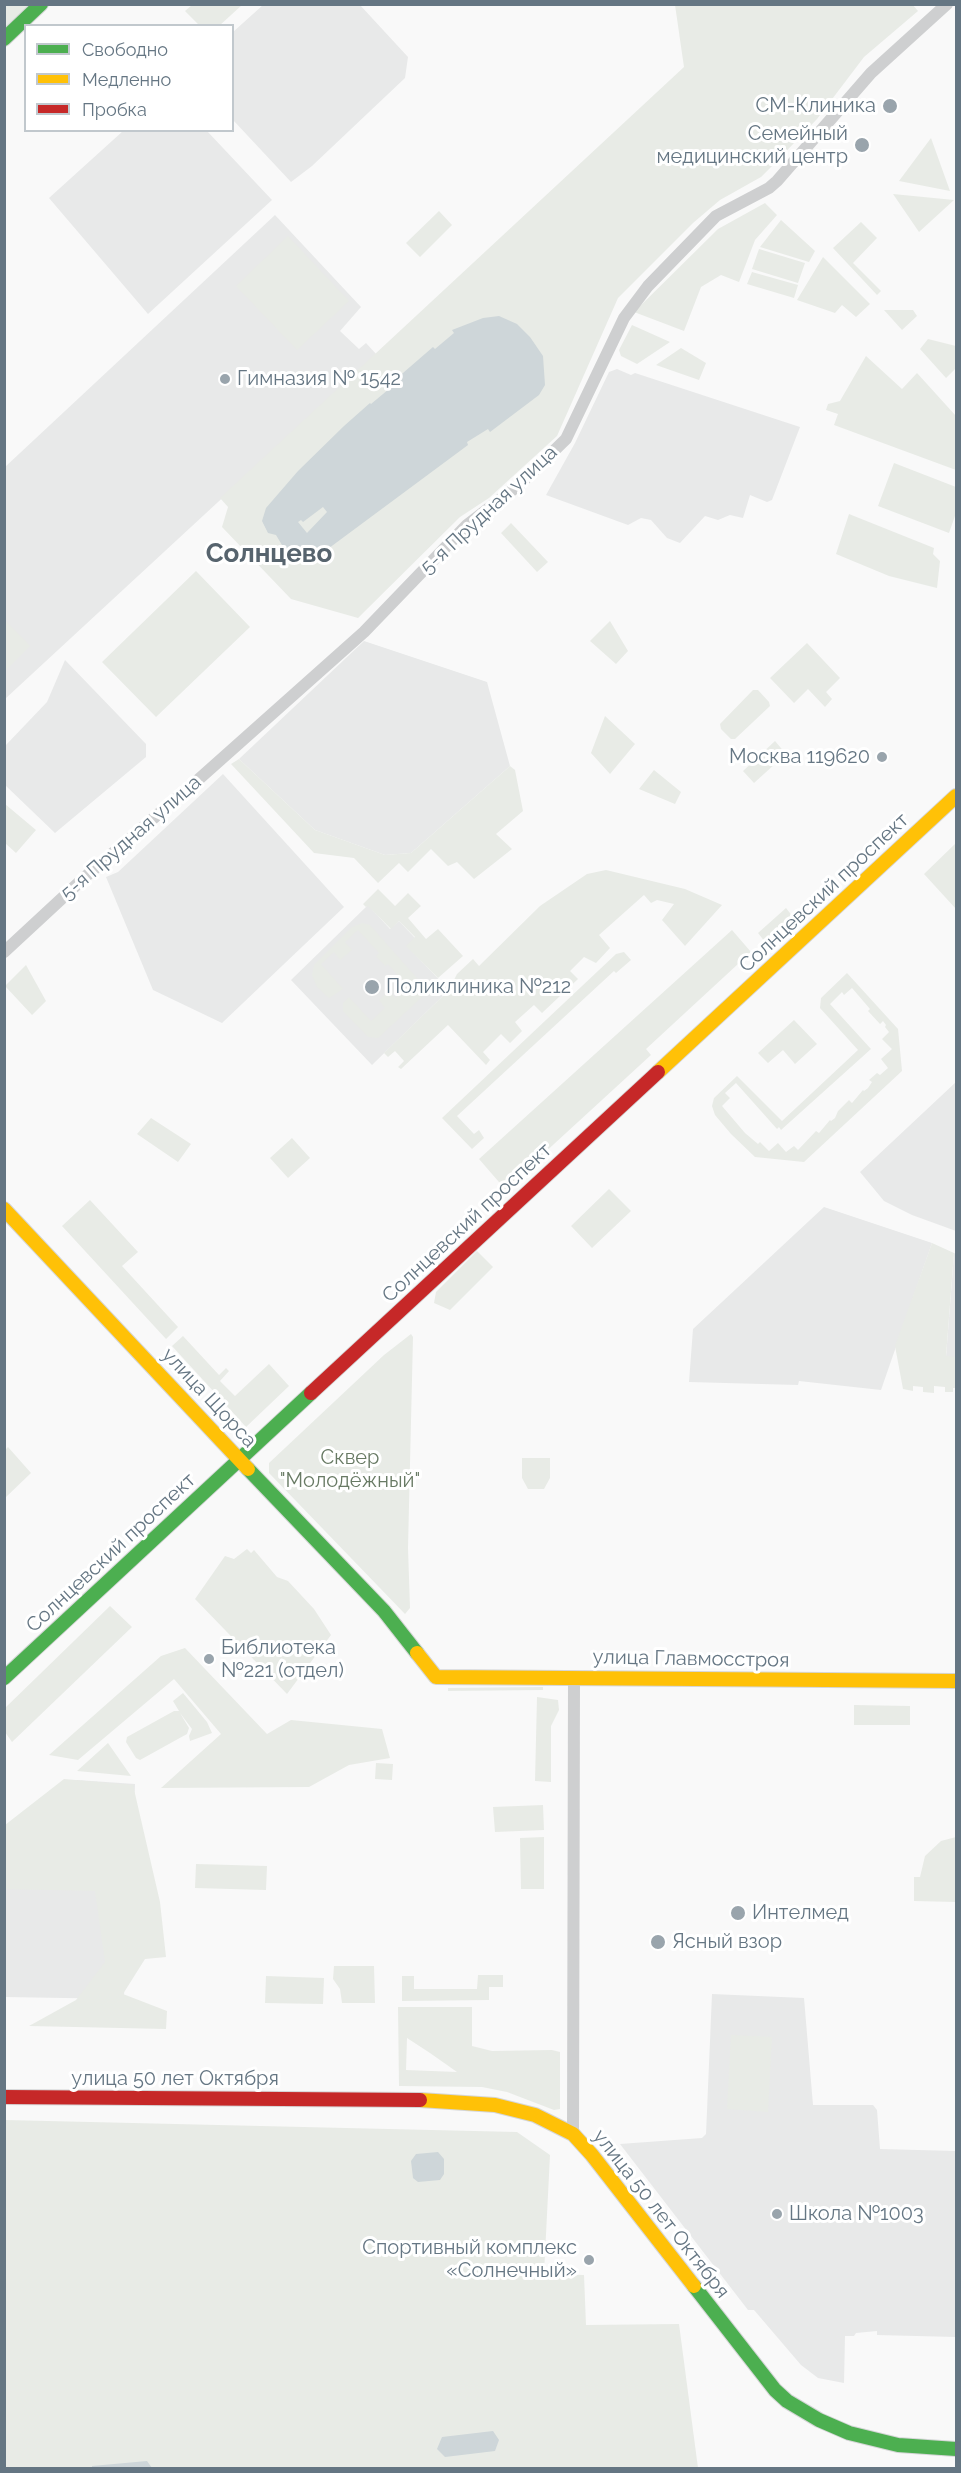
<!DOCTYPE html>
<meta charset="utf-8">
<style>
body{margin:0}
#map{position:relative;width:961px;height:2473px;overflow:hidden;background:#f9f9f9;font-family:Raleway,sans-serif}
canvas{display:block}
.frame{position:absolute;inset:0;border:6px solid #657683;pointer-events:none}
.legend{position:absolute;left:24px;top:24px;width:210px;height:108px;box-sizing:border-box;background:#fff;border:2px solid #c1c8cd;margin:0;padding:8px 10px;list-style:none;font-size:18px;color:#657683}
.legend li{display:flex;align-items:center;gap:12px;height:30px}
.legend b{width:30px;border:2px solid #c1c8cd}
</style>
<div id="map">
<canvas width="961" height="2473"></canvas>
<div class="frame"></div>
<ul class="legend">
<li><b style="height:8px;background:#4caf50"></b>Свободно</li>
<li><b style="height:8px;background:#ffc107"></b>Медленно</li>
<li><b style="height:8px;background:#c62828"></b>Пробка</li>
</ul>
</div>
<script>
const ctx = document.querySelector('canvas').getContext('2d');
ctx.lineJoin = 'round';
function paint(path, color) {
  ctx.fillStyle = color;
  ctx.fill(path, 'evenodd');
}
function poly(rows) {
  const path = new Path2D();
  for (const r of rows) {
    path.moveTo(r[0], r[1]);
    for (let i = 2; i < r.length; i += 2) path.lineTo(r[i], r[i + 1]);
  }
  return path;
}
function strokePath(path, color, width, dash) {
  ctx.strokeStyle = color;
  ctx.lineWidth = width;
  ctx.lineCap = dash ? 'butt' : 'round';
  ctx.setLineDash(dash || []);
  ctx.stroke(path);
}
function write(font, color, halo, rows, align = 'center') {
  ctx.font = font + ' Raleway,sans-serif';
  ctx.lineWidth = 6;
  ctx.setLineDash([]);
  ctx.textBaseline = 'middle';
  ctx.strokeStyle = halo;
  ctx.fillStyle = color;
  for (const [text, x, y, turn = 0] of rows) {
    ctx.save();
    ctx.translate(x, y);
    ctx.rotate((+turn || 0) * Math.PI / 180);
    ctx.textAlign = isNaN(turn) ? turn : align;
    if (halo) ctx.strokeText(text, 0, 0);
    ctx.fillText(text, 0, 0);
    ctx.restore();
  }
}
const built = poly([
 [263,5,360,5,408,57,405,78,312,166,291,182,233,120,233,32],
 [207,131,272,200,148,314,49,198,123,131],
 [275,215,361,307,340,331,359,349,366,343,377,355,5,699,5,467],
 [617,369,631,375,635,373,800,427,772,500,767,502,750,495,743,518,730,515,718,520,705,516,680,543,667,538,651,520,641,518,628,525,546,495,575,443,609,372],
 [364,641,487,682,510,766,411,853,385,855,315,830,239,759],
 [65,660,146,744,146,757,55,833,5,785,5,746,47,702],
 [223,774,344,907,222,1023,153,990,106,877,118,872],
 [368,905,390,929,399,921,415,938,407,946,449,990,372,1065,291,980],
 [956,1082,956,1231,912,1215,884,1201,860,1172],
 [824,1207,932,1243,881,1390,799,1381,798,1385,689,1382,693,1329],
 [954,1253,956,1254,956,1357,946,1357],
 [77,1780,135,1784,131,1901,126,1902,124,1999,5,1997,5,1849],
 [712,1994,804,1998,813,2105,873,2105,877,2110,880,2149,956,2151,956,2337,877,2335,877,2331,856,2333,854,2336,845,2336,844,2383,818,2378,801,2365,754,2310,748,2310,620,2144,702,2138,706,2134]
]);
const green = poly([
 [912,4,918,11,864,57,817,119,773,165,761,177,720,200,693,223,618,298,557,436,489,498,460,517,358,618,291,599,222,527,228,507,220,498,684,67,675,5],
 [5,5,33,5,5,30],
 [192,5,192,4,242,5,219,26,199,25,185,11],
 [931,138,950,191,899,181],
 [893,194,954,200,919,232],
 [765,203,777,215,755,240,739,282,721,275,701,287,684,331,634,312,718,229],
 [439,211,452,225,420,257,406,243],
 [781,220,815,251,809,262,760,247],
 [861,222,877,238,853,263,881,291,877,295,833,248],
 [288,236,349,301,297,350,236,286],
 [759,249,805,263,798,283,752,269],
 [823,257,870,304,856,317,842,305,835,313,797,300],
 [752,272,798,285,794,298,747,284],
 [884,310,913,310,917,316,902,330],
 [632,325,670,342,637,364,621,356,619,350],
 [928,339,956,346,956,368,946,378,920,349],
 [681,348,706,363,699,380,656,365],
 [866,356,902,389,917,373,956,416,956,470,834,425,838,414,826,410,828,404,840,401],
 [894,463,956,487,956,513,949,533,878,506],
 [849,514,934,548,933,554,940,561,937,588,889,576,836,554],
 [511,523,548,562,537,572,501,533],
 [196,571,250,627,156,717,102,662],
 [5,620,30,646,5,671],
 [610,621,628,651,616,664,590,641],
 [807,643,840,678,826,692,832,699,825,707,808,689,794,703,770,678],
 [753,690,758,690,769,702,770,706,735,739,731,739,721,729,720,724],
 [605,716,635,744,610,774,591,753],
 [775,741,786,754,754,783,743,771],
 [239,759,315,830,385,855,411,853,510,766,515,770,523,811,496,834,512,849,474,879,457,862,448,866,431,849,408,872,399,863,378,883,354,858,314,853,231,764],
 [654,770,681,792,675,804,639,789],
 [5,804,36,830,16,853,5,843],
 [956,843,956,909,924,874],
 [606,870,685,889,722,905,685,946,662,920,674,904,657,900,651,903,644,895,599,935,610,948,596,963,584,957,570,971,578,979,542,1013,534,1005,515,1022,522,1031,510,1043,501,1034,483,1052,490,1060,486,1065,448,1025,401,1069,398,1067,404,1061,395,1051,388,1057,384,1053,449,990,457,974,473,959,479,966,540,906,587,874],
 [378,889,395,906,408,893,421,906,408,918,426,939,438,929,463,956,438,978,406,946,415,937,399,921,391,929,368,906,366,907,363,904],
 [786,908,797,922,795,928,775,947,769,947,758,933],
 [362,923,370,925,423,985,422,997,378,1038,368,1037,343,1011,343,1003,349,997,371,1021,385,1008,379,1000,389,991,395,998,408,987,388,964,385,966,376,956,379,953,358,930,345,942,352,950,340,960,334,952,321,964,343,989,329,998,317,987,312,975,314,965,352,927],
 [732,930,751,952,646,1049,651,1055,505,1189,479,1159],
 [624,952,631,960,616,973,614,971,457,1116,474,1134,479,1130,484,1138,472,1149,442,1118,616,954],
 [26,965,46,1001,32,1015,5,986],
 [847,973,898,1029,902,1071,804,1162,755,1157,731,1134,715,1115,712,1106,714,1098,737,1076,782,1121,858,1050,820,1008,821,998],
 [852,988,870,1009,868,1011,880,1024,883,1021,886,1025,885,1027,889,1032,882,1039,892,1049,881,1059,888,1068,880,1075,877,1073,869,1080,872,1082,868,1088,864,1091,863,1090,852,1103,849,1100,838,1111,835,1118,831,1121,830,1120,819,1133,816,1131,798,1150,794,1146,786,1152,778,1143,769,1151,760,1142,758,1144,745,1133,722,1106,730,1098,725,1093,736,1083,777,1129,779,1127,781,1130,871,1049,830,1004,842,992,844,995],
 [794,1020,817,1044,795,1064,783,1050,768,1063,758,1053],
 [151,1118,191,1144,178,1162,137,1134],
 [292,1138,310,1158,288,1178,270,1158],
 [609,1189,631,1211,592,1248,571,1226],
 [90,1200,138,1252,122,1266,178,1327,166,1339,62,1226],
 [932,1243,954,1253,946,1356,956,1357,956,1388,953,1388,953,1392,945,1392,945,1387,934,1386,934,1393,923,1392,923,1387,913,1386,913,1391,903,1389,895,1346],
 [477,1251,493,1267,450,1310,434,1303,436,1292],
 [411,1334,413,1337,408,1548,410,1608,405,1614,269,1473,269,1463,384,1355],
 [183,1336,219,1375,226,1368,229,1371,220,1381,235,1396,269,1364,289,1386,246,1427,172,1346],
 [8,1447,31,1473,5,1498,5,1450],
 [522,1458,550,1458,550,1478,544,1489,528,1489,522,1478],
 [247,1549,251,1553,254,1550,277,1577,288,1581,314,1609,331,1635,287,1694,195,1599,225,1556,234,1559],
 [110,1606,132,1627,12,1742,5,1732,5,1708],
 [185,1648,267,1734,291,1720,382,1729,390,1758,349,1765,309,1787,161,1788,221,1734,174,1679,78,1760,49,1755,161,1656],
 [543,1687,543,1690,448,1691,448,1688],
 [183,1693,207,1722,212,1733,190,1741,189,1736,192,1729,180,1713,189,1728,187,1734,140,1760,136,1758,126,1742,127,1737,174,1711,179,1711,173,1701],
 [537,1697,558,1700,559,1710,551,1726,551,1782,535,1781],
 [854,1705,910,1706,910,1725,854,1725],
 [108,1743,131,1776,77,1771],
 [376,1763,393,1764,392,1780,375,1779],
 [64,1779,133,1785,160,1902,166,1957,145,1959,123,1994,167,2011,166,2029,29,2026,76,2000,105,1962,95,1891,5,1889,5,1825],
 [543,1805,544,1830,495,1832,493,1807],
 [544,1837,544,1889,521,1889,520,1838],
 [956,1837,956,1902,914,1901,914,1877,920,1877,925,1856,941,1841],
 [196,1864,267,1866,266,1890,195,1888],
 [334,1966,374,1966,375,2003,342,2003,340,1989,333,1979],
 [478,1975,503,1975,503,1987,489,1987,489,2000,402,2001,402,1976,414,1976,414,1989,477,1989],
 [266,1976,324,1978,323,2004,265,2003],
 [398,2007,472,2007,472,2046,492,2051,552,2050,560,2052,560,2109,554,2110,507,2092,482,2087,399,2086],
 [407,2038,430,2053,457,2072,406,2070],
 [731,2035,772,2037,768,2112,727,2109],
 [5,2120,517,2132,550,2155,544,2274,584,2275,586,2325,679,2324,698,2468,5,2468]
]);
const water = poly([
 [499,316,517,324,530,337,543,356,545,385,539,395,490,432,488,429,467,442,468,445,321,554,299,563,290,563,279,553,282,545,276,535,268,533,262,521,266,508,298,471,344,426,370,403,371,404,389,389,388,386,433,347,435,349,454,333,452,330,483,318],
 [323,507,327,512,307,533,298,522,301,520,303,522],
 [438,2152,444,2159,444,2174,440,2180,418,2182,413,2178,411,2161,416,2154],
 [493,2431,499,2440,495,2451,445,2457,437,2449,442,2437],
 [147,2461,152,2468,92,2468,92,2466]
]);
const street = poly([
 [4,952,85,877,190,787,364,632,467,525,519,485,566,439,624,318,648,286,716,216,769,188,777,181,871,73,947,4],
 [573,2134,574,1678]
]);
const fast = poly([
 [4,39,41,4],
 [248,1469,384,1611,417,1653],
 [4,1678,311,1393],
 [694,2286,775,2390,787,2401,819,2420,849,2433,898,2445,956,2449]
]);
const slow = poly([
 [658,1072,956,796],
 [4,1209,248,1469],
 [417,1653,436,1677,956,1681],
 [420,2100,495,2105,535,2115,573,2134,592,2155,694,2286]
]);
const jam = poly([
 [311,1393,658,1072],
 [4,2097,420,2100]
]);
const markers = [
 [890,106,8,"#99a4ac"],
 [862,145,8,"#99a4ac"],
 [225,379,6,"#99a4ac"],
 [882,757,6,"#99a4ac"],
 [372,987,8,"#99a4ac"],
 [209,1659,6,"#99a4ac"],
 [738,1913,8,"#99a4ac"],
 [658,1942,8,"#99a4ac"],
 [777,2214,6,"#99a4ac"],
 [589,2260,6,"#99a4ac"]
];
const poiNames = [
 ["СМ-Клиника",876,106,"right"],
 ["Семейный",848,134,"right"],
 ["медицинский центр",848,157,"right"],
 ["Гимназия № 1542",237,379],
 ["Москва 119620",870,757,"right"],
 ["Поликлиника №212",386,987],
 ["Библиотека",221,1648],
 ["№221 (отдел)",221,1671],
 ["Интелмед",752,1913],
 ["Ясный взор",672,1942],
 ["Школа №1003",789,2214],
 ["Спортивный комплекс",577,2248,"right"],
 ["«Солнечный»",577,2271,"right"]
];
const streetNames = [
 ["5-я Прудная улица",489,510,-43],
 ["5-я Прудная улица",131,838,-41],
 ["Солнцевский проспект",824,893,-43],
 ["Солнцевский проспект",467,1223,-43],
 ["улица Щорса",209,1398,47],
 ["Солнцевский проспект",111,1553,-43],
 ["улица Главмосстроя",691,1659,1],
 ["улица 50 лет Октября",175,2079],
 ["улица 50 лет Октября",661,2214,52]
];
const parkNames = [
 ["Сквер",350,1458],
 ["\"Молодёжный\"",350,1481]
];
const districtNames = [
 ["Солнцево",269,554]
];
paint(built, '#e8e9e9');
paint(green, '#e8ebe6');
paint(water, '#ced6d9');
strokePath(fast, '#d5d6d7', 16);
strokePath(slow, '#d5d6d7', 16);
strokePath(jam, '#d5d6d7', 16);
strokePath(street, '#cecfd0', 12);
strokePath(fast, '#4caf50', 14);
strokePath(slow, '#ffc107', 14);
strokePath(jam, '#c62828', 14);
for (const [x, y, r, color] of markers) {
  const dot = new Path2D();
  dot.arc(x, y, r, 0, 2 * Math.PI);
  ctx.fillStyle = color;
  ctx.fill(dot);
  strokePath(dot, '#fff', 2);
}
write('20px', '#657683', '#fff', poiNames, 'left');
write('20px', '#657683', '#fff', streetNames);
write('20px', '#687a64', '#fff', parkNames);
write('bold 26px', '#57646e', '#fff', districtNames);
</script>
